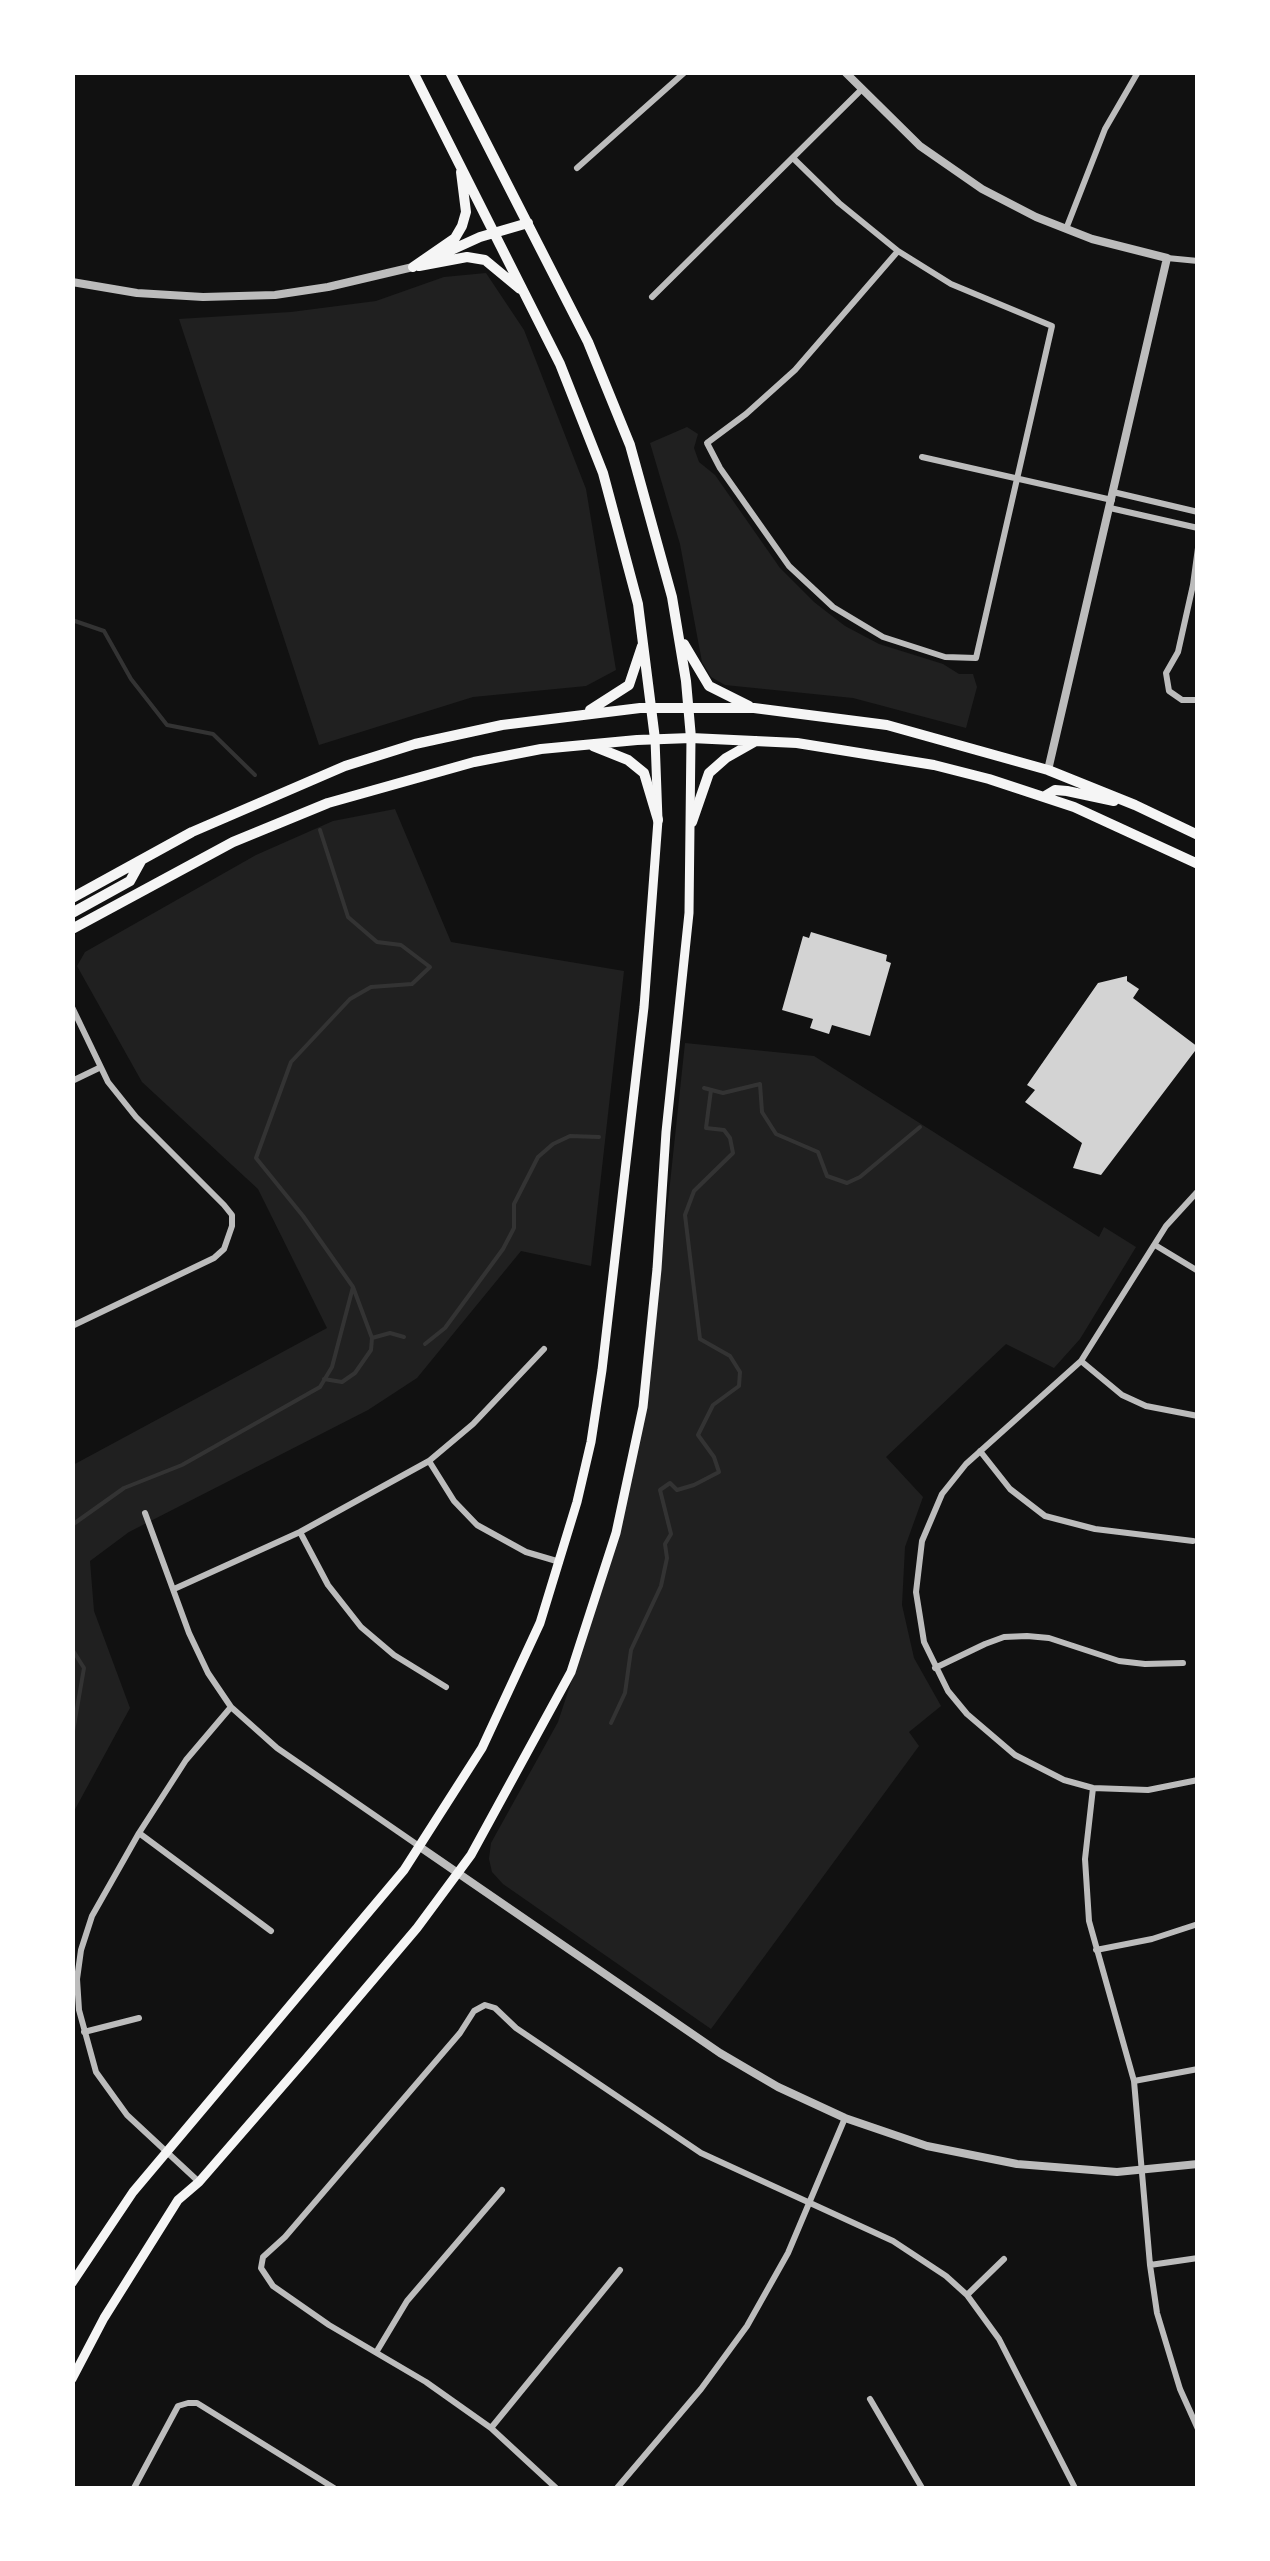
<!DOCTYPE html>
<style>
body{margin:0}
#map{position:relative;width:1270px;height:2561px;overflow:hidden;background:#111;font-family:"PT Sans",sans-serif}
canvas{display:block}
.frame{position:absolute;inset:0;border:75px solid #fff;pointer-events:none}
</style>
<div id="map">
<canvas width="1270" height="2561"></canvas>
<div class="frame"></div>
</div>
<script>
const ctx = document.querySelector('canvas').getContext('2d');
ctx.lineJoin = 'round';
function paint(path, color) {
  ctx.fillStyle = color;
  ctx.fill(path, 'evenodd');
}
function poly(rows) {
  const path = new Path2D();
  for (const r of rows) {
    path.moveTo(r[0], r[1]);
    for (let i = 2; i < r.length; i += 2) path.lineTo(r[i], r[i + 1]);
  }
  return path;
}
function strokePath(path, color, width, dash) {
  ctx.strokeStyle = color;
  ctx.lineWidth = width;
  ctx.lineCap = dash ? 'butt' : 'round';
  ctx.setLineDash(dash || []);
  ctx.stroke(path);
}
const green = poly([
 [486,273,524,330,586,489,616,670,586,686,473,697,319,745,179,319,291,312,376,301,444,277],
 [687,427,698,434,694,448,699,462,715,475,780,568,814,602,845,626,879,644,943,664,959,674,973,674,977,687,966,728,853,698,725,685,711,677,702,662,680,544,650,443],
 [395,809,451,942,624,971,591,1266,521,1251,417,1378,368,1410,129,1532,90,1561,94,1611,130,1708,73,1813,73,1465,327,1328,258,1189,142,1082,77,966,85,952,256,855,333,821],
 [685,1043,814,1056,1099,1237,1104,1227,1136,1247,1080,1339,1054,1368,1006,1344,886,1457,923,1497,905,1547,902,1605,914,1658,941,1706,909,1732,919,1746,711,2029,503,1884,492,1872,489,1859,491,1843,558,1722,615,1549,651,1361]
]);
const stream = poly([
 [72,620,104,631,131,679,167,725,213,734,255,775],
 [704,1088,723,1093,760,1084,762,1112,776,1134,818,1152,827,1176,847,1183,860,1177,920,1127],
 [372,1338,390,1333,404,1337],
 [425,1344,445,1328,503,1249,514,1228,514,1204,538,1157,553,1144,570,1136,599,1137],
 [324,1379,342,1382,355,1373,371,1350,372,1338,353,1287],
 [72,1525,124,1488,182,1465,320,1387,332,1367,353,1287,303,1216,256,1158,291,1062,350,999,371,987,412,984,430,967,401,945,377,942,348,917,320,830],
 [72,1649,84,1668,72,1737],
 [611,1723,625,1693,631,1650,661,1586,667,1558,665,1544,671,1534,660,1490,670,1483,677,1490,694,1485,719,1472,714,1457,698,1435,713,1405,739,1386,740,1372,730,1356,700,1339,685,1215,694,1191,733,1153,730,1138,724,1130,706,1128,711,1090]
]);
const building = poly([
 [811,932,887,955,886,961,891,963,870,1036,832,1025,829,1034,810,1028,813,1019,782,1010,803,936,809,938],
 [1127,976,1127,981,1139,989,1133,998,1198,1047,1101,1175,1073,1168,1082,1143,1025,1102,1035,1090,1027,1085,1098,983]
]);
const minor = poly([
 [793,158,839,203,898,251,951,284,1052,326,976,658,945,657,883,637,833,607,789,566,720,468,707,443,746,414,795,370,898,251],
 [577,168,685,72],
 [1066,229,1105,129,1138,72],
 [1167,258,1198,261],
 [652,297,861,90],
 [922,457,1112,500],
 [1113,492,1198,512],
 [1110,508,1198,528],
 [1198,548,1193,585,1178,652,1166,673,1169,691,1182,700,1198,700],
 [72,1007,108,1082,136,1117,224,1205,232,1215,232,1226,224,1249,214,1258,72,1326],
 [72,1081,99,1068],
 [1198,1191,1166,1226,1081,1361,966,1464,942,1494,922,1541,916,1592,924,1642,948,1691,967,1714,1015,1755,1064,1780,1093,1788,1148,1790,1198,1780],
 [1155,1245,1198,1271],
 [1081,1361,1122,1395,1146,1406,1198,1416],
 [980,1451,1010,1489,1045,1516,1095,1529,1193,1541],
 [429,1461,454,1501,477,1525,526,1552,560,1562],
 [145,1513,189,1633,208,1673,231,1707,277,1748,419,1846],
 [300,1532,328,1585,361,1627,394,1655,446,1687],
 [174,1589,300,1532,429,1461,473,1424,544,1349],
 [935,1668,985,1644,1004,1637,1027,1636,1049,1638,1119,1661,1145,1664,1183,1663],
 [1093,1788,1085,1859,1089,1921,1134,2081,1150,2265,1157,2313,1180,2389,1198,2429],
 [139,1833,271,1931],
 [1096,1950,1152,1939,1198,1924],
 [84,2032,139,2018],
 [1134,2081,1198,2069],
 [199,2182,127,2115,96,2072,79,2010,77,1979,81,1950,92,1916,139,1833,186,1760,231,1707],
 [1150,2265,1198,2258],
 [967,2295,1004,2259],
 [377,2351,407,2301,502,2190],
 [870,2399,922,2488],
 [491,2428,620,2270],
 [134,2488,178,2406,188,2403,197,2403,334,2488],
 [556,2488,491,2428,426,2382,329,2325,273,2286,261,2268,263,2257,285,2237,460,2033,474,2011,485,2005,495,2008,516,2028,701,2153,893,2241,946,2276,967,2295,999,2339,1075,2488],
 [617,2488,701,2389,747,2326,788,2253,845,2118]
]);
const tertiary = poly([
 [845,72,920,146,982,189,1036,217,1092,239,1167,258,1048,770],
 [72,282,137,293,203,297,275,295,328,287,413,267],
 [420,1847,720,2053,778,2087,845,2118,927,2146,1017,2164,1117,2172,1198,2164]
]);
const secondary = poly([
 [72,2283,133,2192,404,1870,482,1748,540,1623,577,1502,591,1442,602,1370,644,1007,658,820,655,739],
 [72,2379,104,2318,178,2200,199,2182,305,2060,417,1928,471,1855,571,1672,616,1533,643,1407,657,1269,666,1132,689,913,691,738]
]);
const primary = poly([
 [413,72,560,364,603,473,638,604,655,739],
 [450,72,588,342,630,445,672,597,686,681,691,738],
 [436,257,480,237,528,223],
 [419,266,467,257,485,260,520,289],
 [413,267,455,238,462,226,466,212,461,172],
 [684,644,709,686,749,706],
 [590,710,629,685,642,646],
 [593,746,628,760,644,773,658,820],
 [1045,796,1055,790,1067,791,1114,801],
 [692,822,709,773,726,758,756,741],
 [72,898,192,832,345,766,415,744,502,725,640,708,754,708,887,725,1048,770,1135,805,1198,835],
 [72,913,130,881,141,861],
 [72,929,233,842,328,803,474,762,541,749,637,740,691,738,797,743,934,765,989,779,1074,807,1198,864]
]);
paint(green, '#202020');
strokePath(stream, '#333', 4);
paint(building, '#d3d3d3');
strokePath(minor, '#bcbcbc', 6);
strokePath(tertiary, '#bcbcbc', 8);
strokePath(secondary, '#f5f5f5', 9);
strokePath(primary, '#f5f5f5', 10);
</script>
